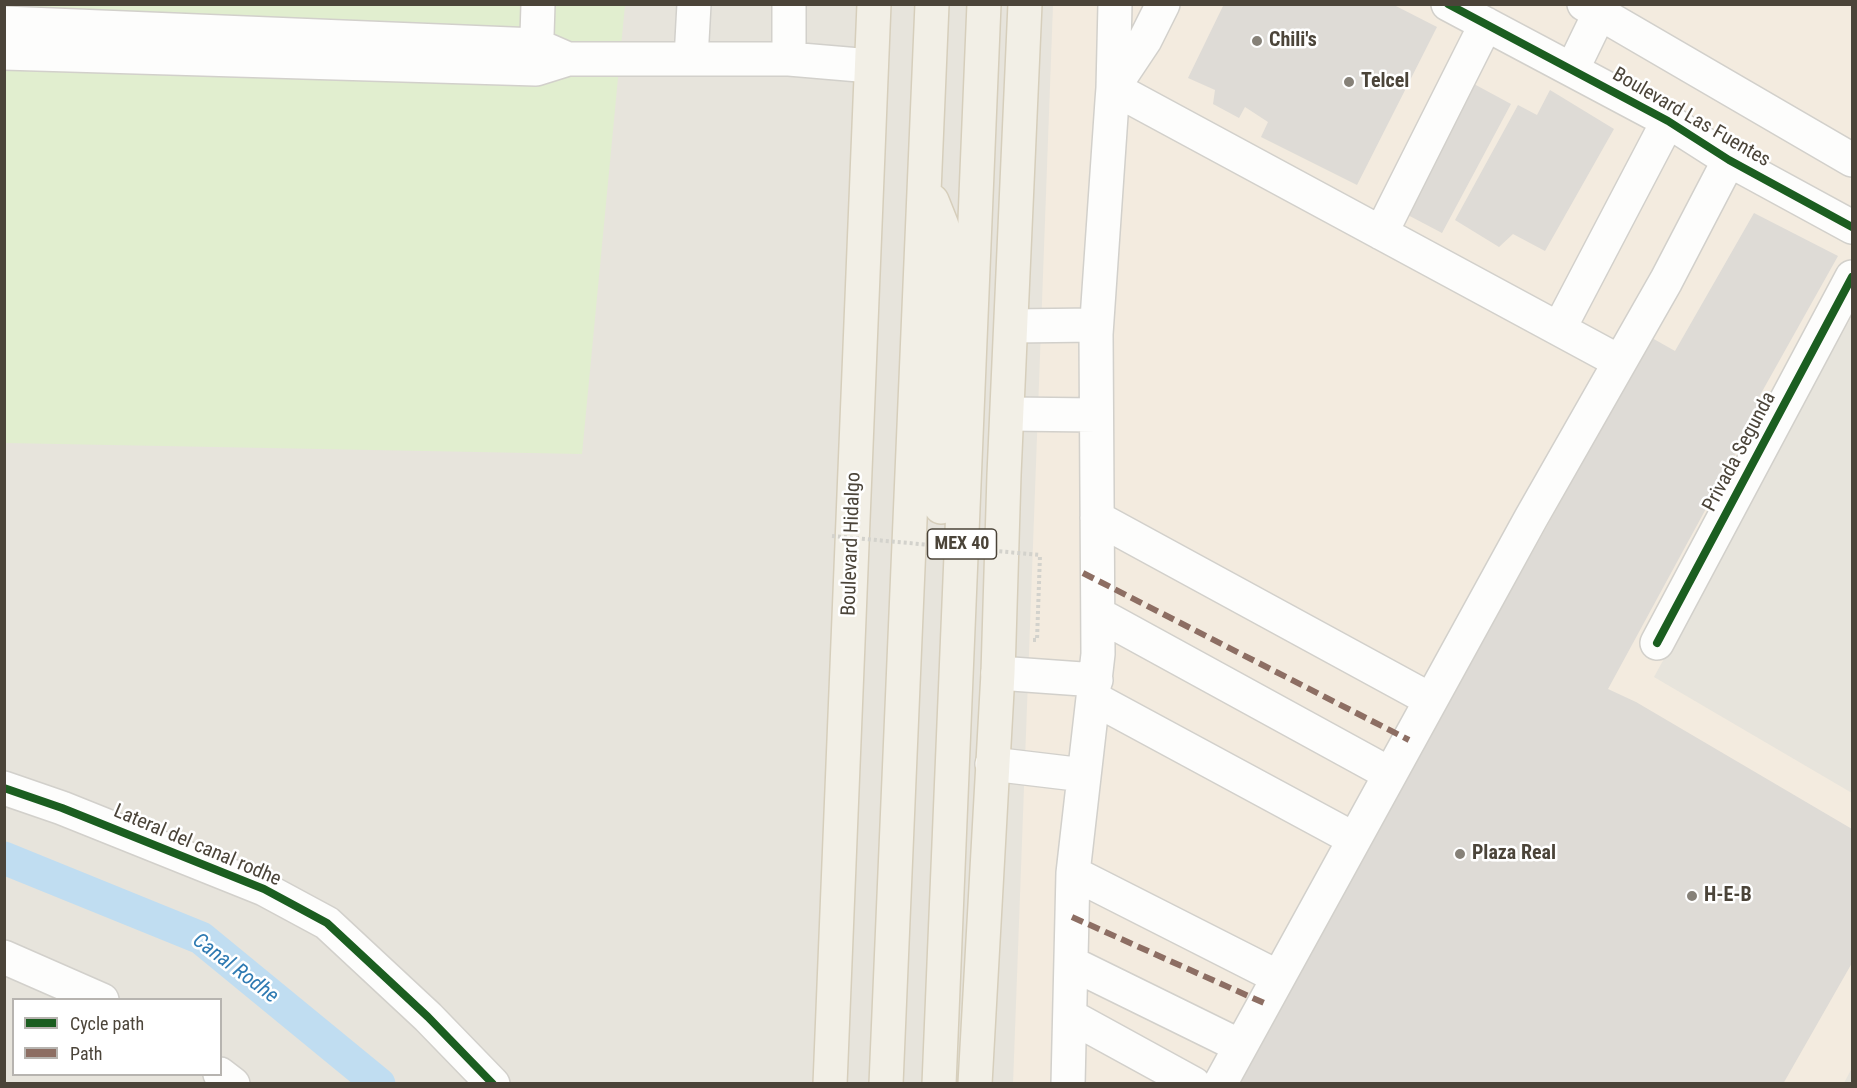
<!DOCTYPE html>
<style>
body{margin:0}
#map{position:relative;width:1857px;height:1088px;overflow:hidden;background:#f4f2ee;font-family:"Roboto Condensed",sans-serif}
canvas{display:block}
.frame{position:absolute;inset:0;border:6px solid #4b4439;pointer-events:none}
.legend{position:absolute;left:12px;top:998px;width:210px;height:78px;box-sizing:border-box;background:#fff;border:2px solid #b7b4b0;margin:0;padding:8px 10px;list-style:none;font-size:18px;color:#4b4439}
.legend li{display:flex;align-items:center;gap:12px;height:30px}
.legend b{width:30px;border:2px solid #b7b4b0}
</style>
<div id="map">
<canvas width="1857" height="1088"></canvas>
<div class="frame"></div>
<ul class="legend">
<li><b style="height:8px;background:#1b5e20"></b>Cycle path</li>
<li><b style="height:8px;background:#8d6e63"></b>Path</li>
</ul>
</div>
<script>
const ctx = document.querySelector('canvas').getContext('2d');
ctx.lineJoin = 'round';
function paint(path, color) {
  ctx.fillStyle = color;
  ctx.fill(path, 'evenodd');
}
function poly(rows) {
  const path = new Path2D();
  for (const r of rows) {
    path.moveTo(r[0], r[1]);
    for (let i = 2; i < r.length; i += 2) path.lineTo(r[i], r[i + 1]);
  }
  return path;
}
function strokePath(path, color, width, dash) {
  ctx.strokeStyle = color;
  ctx.lineWidth = width;
  ctx.lineCap = dash ? 'butt' : 'round';
  ctx.setLineDash(dash || []);
  ctx.stroke(path);
}
function write(font, color, halo, rows, align = 'center') {
  ctx.font = font + ' "Roboto Condensed",sans-serif';
  ctx.lineWidth = 5;
  ctx.setLineDash([]);
  ctx.textBaseline = 'middle';
  ctx.strokeStyle = halo;
  ctx.fillStyle = color;
  for (const [text, x, y, turn = 0] of rows) {
    ctx.save();
    ctx.translate(x, y);
    ctx.rotate((+turn || 0) * Math.PI / 180);
    ctx.textAlign = isNaN(turn) ? turn : align;
    if (halo) ctx.strokeText(text, 0, 0);
    ctx.fillText(text, 0, 0);
    ctx.restore();
  }
}
const residential = poly([
 [5,5,1852,5,1852,1083,5,1084],
 [14,1000,220,1000,220,1074,14,1074]
]);
const commercial = poly([
 [1053,5,1852,5,1852,316,1654,677,1852,793,1852,1068,1844,1083,1013,1084]
]);
const green = poly([
 [5,5,625,5,582,454,5,443]
]);
const canal = poly([
 [4,858,201,938,379,1084]
]);
const building = poly([
 [1224,4,1392,4,1437,27,1357,185,1261,137,1268,122,1245,107,1239,118,1213,104,1215,90,1188,78],
 [1474,84,1511,104,1442,233,1404,213],
 [1550,90,1614,129,1545,251,1513,234,1499,247,1455,220,1518,105,1537,115],
 [1754,213,1838,256,1759,397,1765,400,1608,689,1636,702,1852,829,1852,963,1783,1084,1240,1084,1280,1005,1652,338,1675,351]
]);
const path = poly([
 [1033,640,1037,640,1040,555]
]);
const minor = poly([
 [694,4,691,59,789,59,871,66],
 [1115,4,1113,88,1620,362],
 [1448,4,1668,121,1729,160,1852,227],
 [1584,4,1852,160],
 [4,23,536,45,568,59],
 [4,53,536,69,568,59,691,59],
 [789,59,789,4],
 [536,67,538,4],
 [1572,70,1604,4],
 [1381,233,1486,24],
 [1012,326,1096,325],
 [1559,329,1668,121],
 [1008,414,1096,415],
 [1097,518,1431,700],
 [1098,614,1390,774],
 [1657,643,1852,277],
 [998,673,1096,680],
 [1093,698,1354,839],
 [992,764,1084,775],
 [4,788,62,808,264,889,327,923,428,1017,493,1084],
 [1073,873,1278,977],
 [4,957,102,1000],
 [1071,963,1240,1046],
 [1070,1016,1194,1084],
 [220,1074,233,1084],
 [1068,1084,1073,873,1098,654,1096,334,1112,101,1113,88,1145,40,1163,4],
 [1220,1084,1531,518,1666,281,1729,160]
]);
const major = poly([
 [932,201,942,226,950,273,941,507],
 [830,1084,874,4],
 [886,1084,932,4],
 [939,1084,984,4],
 [975,1084,998,673,1004,475,1025,4]
]);
const pathBridge = poly([
 [832,536,1040,555]
]);
const quiet = poly([
 [1083,573,1409,740],
 [1072,917,1264,1003]
]);
const cycleway = poly([
 [1448,4,1668,121,1729,160,1852,227],
 [1657,643,1852,277],
 [4,788,62,808,264,889,327,923,428,1017,493,1084]
]);
const markers = [
 [1257,41,6,"#868178"],
 [1349,82,6,"#868178"],
 [1460,854,6,"#868178"],
 [1692,896,6,"#868178"]
];
const shields = [
 [962,544,69]
];
const shieldNames = [
 ["MEX 40",962,544]
];
const poiNames = [
 ["Chili's",1269,41],
 ["Telcel",1361,82],
 ["Plaza Real",1472,854],
 ["H-E-B",1704,896]
];
const streetNames = [
 ["Boulevard Las Fuentes",1691,118,30],
 ["Privada Segunda",1740,452,-62],
 ["Boulevard Hidalgo",852,544,-88],
 ["Lateral del canal rodhe",197,846,23]
];
const waterNames = [
 ["Canal Rodhe",235,969,37]
];
paint(residential, '#e7e4dc');
paint(commercial, '#f3ebdf');
paint(green, '#e1eecf');
strokePath(canal, '#c0ddf1', 33);
paint(building, '#dedbd6');
strokePath(minor, '#d2d0cb', 36);
strokePath(major, '#d6cebb', 36);
strokePath(path, '#d3d2cc', 4, [3, 3]);
strokePath(minor, '#fdfdfc', 33);
strokePath(major, '#f2efe6', 33);
strokePath(pathBridge, '#d3d2cc', 4, [3, 3]);
strokePath(quiet, '#8d6e63', 6, [12, 6]);
strokePath(cycleway, '#1b5e20', 8);
for (const [x, y, r, color] of markers) {
  const dot = new Path2D();
  dot.arc(x, y, r, 0, 2 * Math.PI);
  ctx.fillStyle = color;
  ctx.fill(dot);
  strokePath(dot, '#fff', 2);
}
for (const [x, y, w] of shields) {
  const box = new Path2D();
  box.roundRect(x - w / 2, y - 15, w, 30, 4.5);
  ctx.fillStyle = '#fff';
  ctx.fill(box);
  strokePath(box, '#4b4439', 1.5);
}
write('bold 18px', '#4b4439', null, shieldNames);
write('bold 20px', '#4b4439', '#fff', poiNames, 'left');
write('20px', '#4b4439', '#fff', streetNames);
write('italic 21px', '#2e7ab2', '#fff', waterNames);
</script>
